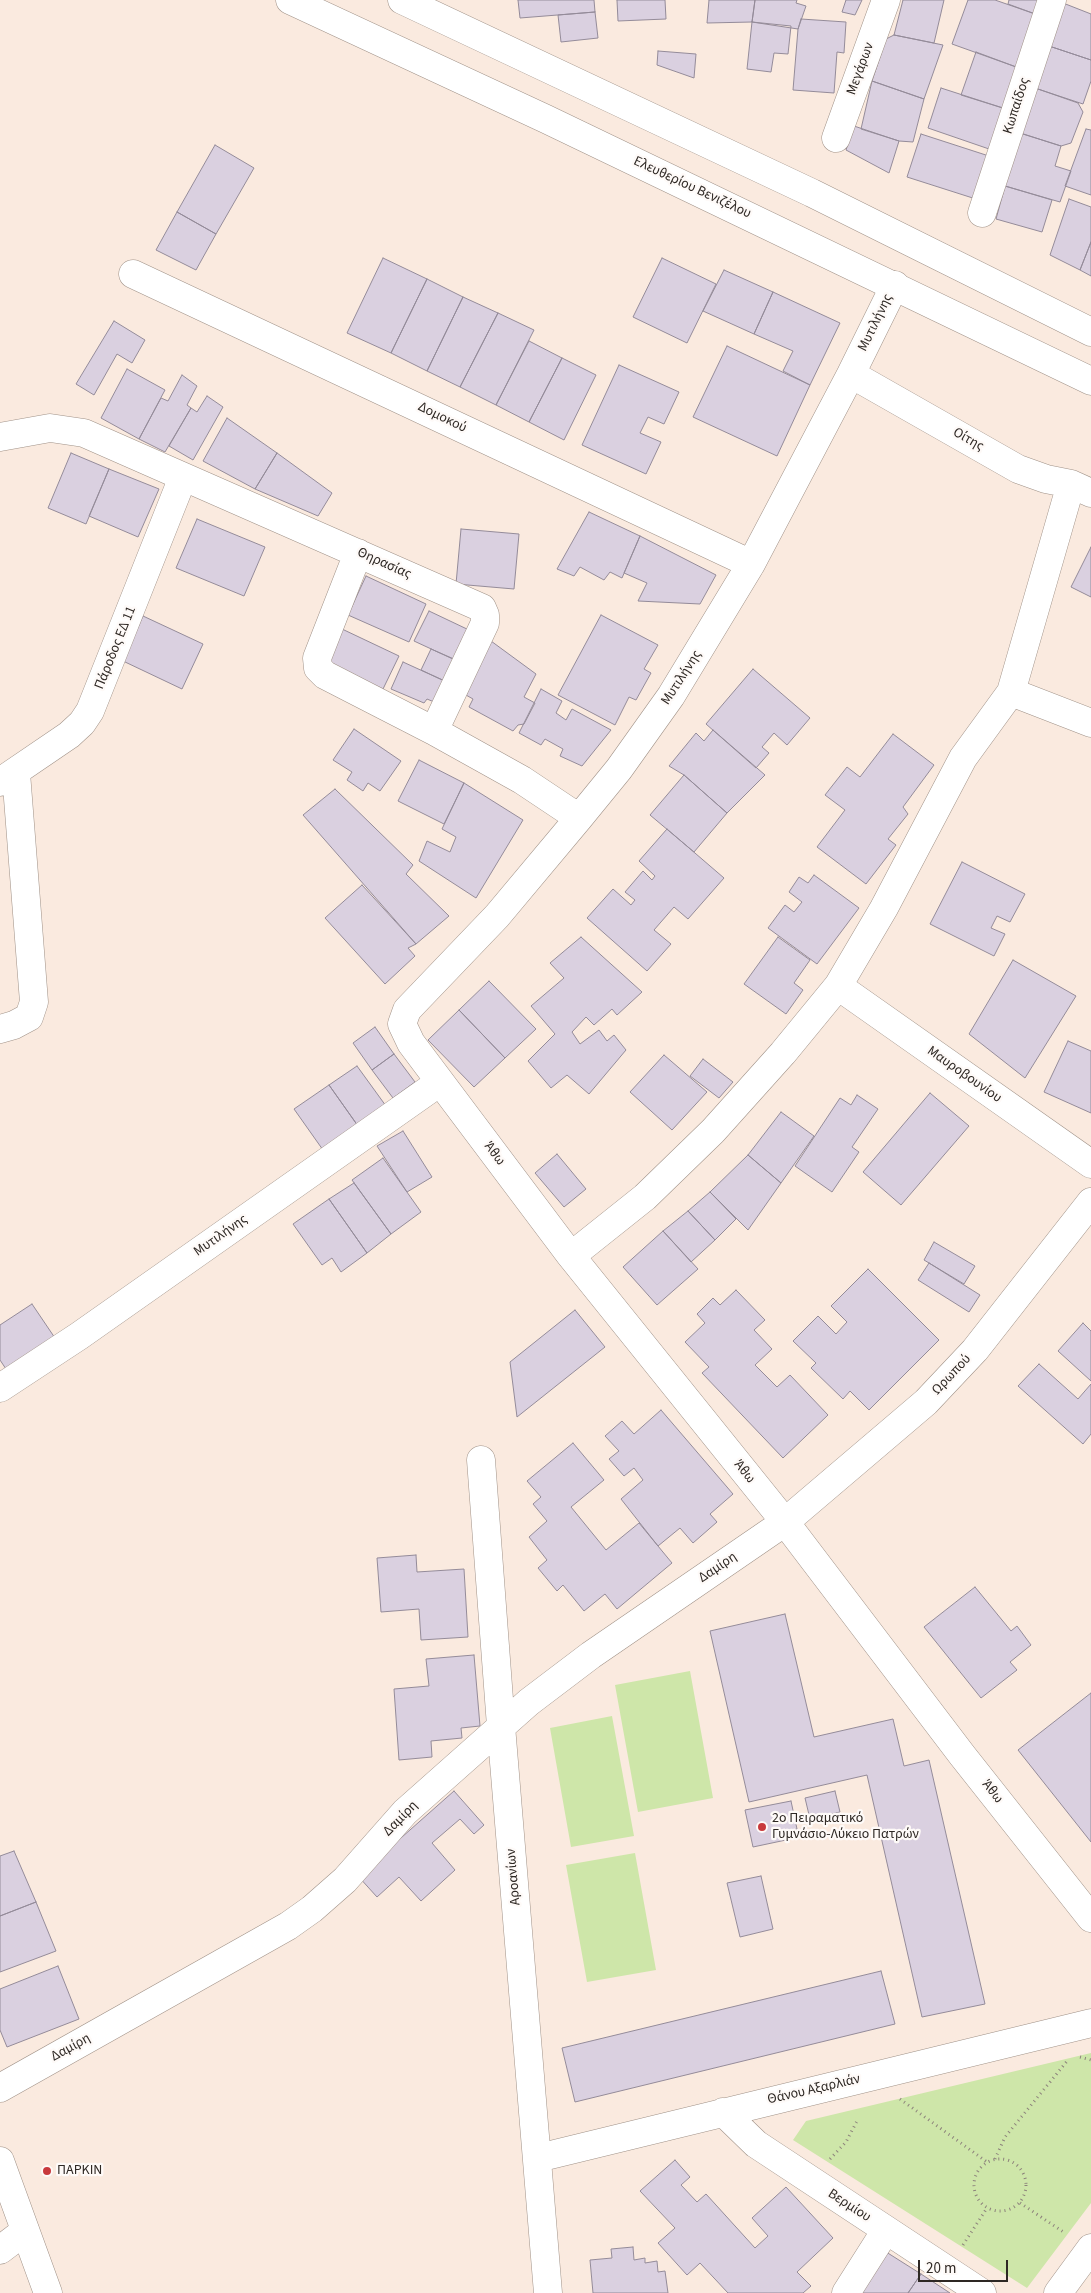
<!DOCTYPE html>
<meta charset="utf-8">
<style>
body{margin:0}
#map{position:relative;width:1091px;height:2293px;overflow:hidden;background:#faeadf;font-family:"Source Sans 3",sans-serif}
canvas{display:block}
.scale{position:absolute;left:918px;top:2260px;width:90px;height:22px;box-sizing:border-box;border:2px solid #2e2824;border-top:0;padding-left:6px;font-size:15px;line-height:18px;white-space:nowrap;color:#2e2824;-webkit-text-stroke:4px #fefaf8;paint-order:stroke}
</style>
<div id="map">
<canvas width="1091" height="2293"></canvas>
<div class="scale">20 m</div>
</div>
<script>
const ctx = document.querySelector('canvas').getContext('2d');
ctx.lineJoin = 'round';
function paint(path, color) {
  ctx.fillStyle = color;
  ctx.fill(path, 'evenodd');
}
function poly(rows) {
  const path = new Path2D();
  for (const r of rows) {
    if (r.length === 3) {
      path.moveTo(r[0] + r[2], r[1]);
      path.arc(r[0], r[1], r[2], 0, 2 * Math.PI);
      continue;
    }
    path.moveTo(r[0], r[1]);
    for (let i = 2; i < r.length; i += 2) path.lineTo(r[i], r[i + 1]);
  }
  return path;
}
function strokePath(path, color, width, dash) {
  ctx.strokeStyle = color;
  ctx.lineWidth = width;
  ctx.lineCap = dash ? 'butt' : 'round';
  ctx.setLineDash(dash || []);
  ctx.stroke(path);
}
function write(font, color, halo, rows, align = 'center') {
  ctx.font = font + ' "Source Sans 3",sans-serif';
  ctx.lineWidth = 4.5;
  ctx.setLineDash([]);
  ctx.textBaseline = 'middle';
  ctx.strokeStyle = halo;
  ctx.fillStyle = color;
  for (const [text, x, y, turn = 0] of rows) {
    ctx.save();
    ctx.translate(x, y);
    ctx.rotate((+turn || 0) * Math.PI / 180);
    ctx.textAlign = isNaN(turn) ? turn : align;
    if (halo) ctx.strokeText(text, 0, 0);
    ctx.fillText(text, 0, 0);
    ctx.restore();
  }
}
const green = poly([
 [690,1671,713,1798,638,1812,615,1685],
 [612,1716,634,1836,571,1847,550,1728],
 [635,1853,656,1970,587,1982,566,1865],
 [1091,2053,1091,2203,1027,2288,793,2140,806,2121]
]);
const building = poly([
 [518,0,594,0,595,12,520,18,518,0],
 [617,0,665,0,666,19,618,21,617,0],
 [709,0,755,0,752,22,707,23,709,0],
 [755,0,797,0,796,3,806,6,798,29,752,22,755,0],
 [846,0,862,0,855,15,842,12,846,0],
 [903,0,944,0,934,43,894,35,903,0],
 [968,0,995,0,1038,15,1019,68,952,44,968,0],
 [1009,0,1042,0,1038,15,1008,4,1009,0],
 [1063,3,1091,14,1091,60,1049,46,1063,3],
 [595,12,598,38,561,42,558,15,595,12],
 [801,19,846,22,844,53,837,52,834,93,793,90,798,29,801,19],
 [752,22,791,26,788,54,774,53,771,72,747,69,752,22],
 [894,35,943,45,924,99,872,81,886,39,894,35],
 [1049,46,1091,60,1091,81,1083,104,1035,88,1049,46],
 [658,51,696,54,694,78,657,65,658,51],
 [976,52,1019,68,1006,109,961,95,976,52],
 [872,81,924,99,913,142,899,141,861,129,872,81],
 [941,88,1006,109,992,150,928,128,941,88],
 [1035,88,1078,103,1083,112,1071,143,1061,146,1020,133,1035,88],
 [854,126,899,141,889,173,846,150,854,126],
 [1086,129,1091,130,1091,195,1065,186,1086,129],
 [1020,133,1061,146,1055,166,1071,171,1060,202,1005,186,1020,133],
 [921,134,992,157,979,200,907,177,921,134],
 [215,145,254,168,216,234,177,212,215,145],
 [1005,186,1052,200,1042,232,996,219,1005,186],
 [1069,199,1091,207,1091,242,1080,270,1050,255,1069,199],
 [177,212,216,234,196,270,156,250,177,212],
 [1091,242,1091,276,1080,270,1091,242],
 [383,258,427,279,391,353,347,333,383,258],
 [662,258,716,284,687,343,633,317,662,258],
 [724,270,773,292,754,334,703,311,724,270],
 [427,279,463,297,427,371,391,353,427,279],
 [773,292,840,323,810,385,783,371,793,351,754,334,773,292],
 [463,297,498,313,460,387,427,371,463,297],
 [498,313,534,330,496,405,460,387,498,313],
 [114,321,145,340,132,363,117,354,94,395,76,384,114,321],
 [529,341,562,358,529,422,496,405,529,341],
 [727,346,810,385,777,456,693,417,727,346],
 [562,358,596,375,564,440,529,422,562,358],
 [619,365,679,392,664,424,648,417,640,433,661,442,646,474,582,445,619,365],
 [127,369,165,390,139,439,101,418,127,369],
 [182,375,197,386,187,405,191,408,165,452,139,439,161,398,168,401,182,375],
 [207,396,223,407,193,460,169,446,191,408,197,412,207,396],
 [227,418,277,453,255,489,203,461,227,418],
 [71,453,109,469,86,524,48,508,71,453],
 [277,453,332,493,318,516,255,489,277,453],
 [109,469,159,489,138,537,89,516,109,469],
 [589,512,640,536,622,578,610,572,604,580,580,567,574,576,557,569,589,512],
 [197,519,265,547,244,596,176,568,197,519],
 [461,529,519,534,514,589,456,584,461,529],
 [640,536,716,575,700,604,638,601,647,583,624,573,640,536],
 [1091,547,1091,597,1071,587,1091,547],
 [366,576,426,604,409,642,348,615,366,576],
 [429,611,469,630,455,660,414,641,429,611],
 [601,615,658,645,644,669,651,673,636,700,629,697,615,725,558,695,601,615],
 [143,616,203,644,182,689,123,661,143,616],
 [342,629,399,656,383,689,326,662,342,629],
 [491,641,536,674,524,697,535,703,524,724,518,725,513,731,469,707,473,699,466,695,491,641],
 [431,649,463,663,449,683,421,670,431,649],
 [403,662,449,683,439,704,427,699,424,703,391,689,403,662],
 [753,669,810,718,787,745,774,733,762,747,769,753,756,768,706,724,753,669],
 [541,689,562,701,556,713,566,720,572,709,611,730,582,766,560,756,563,749,545,739,541,745,519,733,541,689],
 [354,729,401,761,380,791,368,783,363,791,347,780,352,772,333,760,354,729],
 [713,730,765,775,727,813,684,775,669,766,696,733,704,741,713,730],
 [893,734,934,765,903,807,908,814,888,839,896,845,866,884,817,847,845,810,825,795,847,767,860,777,893,734],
 [419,760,464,783,444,824,398,801,419,760],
 [684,775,727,813,694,852,650,815,684,775],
 [464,783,523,820,476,898,419,861,427,841,450,852,456,837,442,829,464,783],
 [335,789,413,865,406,874,449,916,416,944,303,815,335,789],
 [667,829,724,878,688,919,674,907,654,930,671,944,647,971,587,918,613,889,631,905,635,900,625,892,643,871,652,880,655,876,639,861,667,829],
 [962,862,1025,894,1010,922,997,916,991,928,1005,934,994,956,930,924,962,862],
 [814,875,859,908,817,964,768,928,785,905,794,912,802,902,789,892,799,877,808,883,814,875],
 [362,885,416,944,408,948,415,956,385,984,325,918,362,885],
 [581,937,642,992,617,1015,612,1009,594,1025,586,1017,572,1032,580,1044,599,1030,607,1041,614,1035,626,1050,589,1094,567,1075,551,1088,528,1061,555,1034,531,1006,564,978,550,963,581,937],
 [778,937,810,960,794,983,803,990,786,1014,744,984,778,937],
 [1013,960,1076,996,1025,1078,969,1034,1013,960],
 [489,981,536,1029,505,1058,459,1010,489,981],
 [459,1010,505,1058,474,1087,428,1040,459,1010],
 [375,1027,394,1054,372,1070,353,1043,375,1027],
 [1068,1041,1091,1051,1091,1113,1044,1092,1068,1041],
 [394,1054,415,1082,393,1098,372,1070,394,1054],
 [664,1055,707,1092,672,1130,630,1092,664,1055],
 [703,1059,733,1082,719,1098,690,1076,703,1059],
 [357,1066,386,1106,358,1126,329,1085,357,1066],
 [329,1085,358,1126,323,1150,294,1109,329,1085],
 [930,1093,969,1126,901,1205,863,1172,930,1093],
 [857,1095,878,1109,852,1147,859,1152,832,1192,795,1166,840,1098,851,1105,857,1095],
 [781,1112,814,1136,781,1183,748,1155,781,1112],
 [403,1131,432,1177,407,1192,377,1146,403,1131],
 [557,1154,586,1189,564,1207,535,1173,557,1154],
 [748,1155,781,1183,748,1230,710,1192,748,1155],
 [383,1158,421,1212,391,1234,352,1180,383,1158],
 [354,1183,391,1234,367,1253,329,1199,354,1183],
 [710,1192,736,1219,715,1240,688,1211,710,1192],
 [329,1199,367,1253,341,1272,332,1258,322,1265,293,1224,329,1199],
 [688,1211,715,1240,691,1262,663,1231,688,1211],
 [663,1231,698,1269,657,1305,623,1267,663,1231],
 [934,1242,975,1266,964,1284,924,1260,934,1242],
 [929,1263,980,1295,969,1312,918,1280,929,1263],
 [868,1269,939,1340,869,1410,850,1391,843,1399,811,1368,816,1363,793,1341,818,1316,836,1334,847,1322,831,1306,868,1269],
 [736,1290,765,1320,754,1330,772,1349,755,1365,777,1387,790,1375,828,1415,783,1458,702,1373,709,1367,685,1342,705,1323,697,1314,713,1298,720,1305,736,1290],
 [32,1304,57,1341,8,1372,0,1360,0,1325,32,1304],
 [575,1310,605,1347,517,1417,510,1362,575,1310],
 [1083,1323,1091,1331,1091,1381,1058,1351,1083,1323],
 [1039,1364,1078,1399,1091,1384,1091,1434,1083,1444,1018,1386,1039,1364],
 [661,1410,733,1494,710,1514,717,1522,693,1543,680,1528,658,1546,621,1499,643,1480,634,1468,624,1476,609,1459,619,1451,605,1436,622,1421,634,1434,661,1410],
 [573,1443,604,1480,571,1507,606,1550,639,1523,672,1563,617,1609,605,1594,584,1611,563,1585,557,1591,538,1568,547,1560,529,1537,547,1521,533,1504,541,1497,527,1481,573,1443],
 [416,1555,417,1572,464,1569,468,1637,421,1640,419,1609,381,1612,377,1558,416,1555],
 [975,1587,1011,1631,1017,1626,1031,1645,1010,1662,1017,1670,981,1698,924,1627,975,1587],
 [785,1614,814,1737,893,1719,904,1766,929,1760,985,2004,922,2017,867,1775,749,1802,710,1631,785,1614],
 [474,1655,480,1726,461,1728,462,1738,431,1741,432,1757,399,1760,394,1689,429,1686,426,1659,474,1655],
 [1091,1693,1091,1842,1018,1750,1091,1693],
 [454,1791,484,1825,474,1834,460,1819,432,1843,455,1870,421,1901,399,1877,377,1897,358,1876,454,1791],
 [835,1791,840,1812,810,1819,805,1798,835,1791],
 [791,1801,797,1829,784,1832,786,1840,753,1847,745,1810,791,1801],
 [14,1851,36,1902,0,1916,0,1856,14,1851],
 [761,1876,773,1929,740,1937,727,1883,761,1876],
 [36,1902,56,1951,0,1972,0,1916,36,1902],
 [58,1966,79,2019,7,2047,0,2030,0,1989,58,1966],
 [881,1971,895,2024,575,2102,562,2048,881,1971],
 [675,2160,690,2177,681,2185,697,2202,706,2194,755,2248,768,2236,752,2218,786,2187,833,2238,797,2272,811,2286,803,2293,728,2293,700,2263,687,2275,658,2243,675,2228,640,2191,675,2160],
 [633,2247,634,2260,645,2258,645,2263,657,2261,658,2272,665,2271,668,2293,593,2293,590,2260,612,2258,611,2249,633,2247],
 [883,2250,921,2274,908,2293,856,2293,883,2250],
 [921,2274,950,2293,908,2293,921,2274]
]);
const path = poly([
 [1080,2057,1091,2060],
 [900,2099,987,2162],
 [1000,2185,26],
 [830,2159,846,2142,857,2121],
 [995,2159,1005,2137,1068,2060],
 [1020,2203,1065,2233],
 [963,2245,987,2208]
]);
const minor = poly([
 [836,138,886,0],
 [982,213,1052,0],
 [133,274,751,564],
 [895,285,851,374,751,564,671,696,619,769,579,818,497,916,407,1010,402,1024,411,1043,571,1256,785,1522,962,1755,1091,1918],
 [851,374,1018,469,1046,479,1071,484,1091,493],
 [0,437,50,428,84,433,482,608,485,615,485,623,434,731,522,780,579,818],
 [358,553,317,658,318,668,325,675,434,731],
 [1011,692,1091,723],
 [0,782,69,735,82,723,90,711,183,477],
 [838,986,1091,1164],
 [0,1029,14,1025,29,1017,34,1002,16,773],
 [571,1256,645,1197,713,1131,783,1053,838,986,884,908,963,758,1011,692,1071,484],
 [0,1388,79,1336,440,1082],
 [481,1460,501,1726,548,2293],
 [0,2088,288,1926,312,1909,345,1880,405,1812,529,1702,591,1655,785,1522,926,1402,975,1350,1091,1202],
 [723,2112,756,2144,982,2293],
 [538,2158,1091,2023],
 [0,2250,25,2231],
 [846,2293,886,2230],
 [1058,2293,1091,2248]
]);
const secondary = poly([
 [0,2161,48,2293]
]);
const primary = poly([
 [290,0,546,119,1091,381],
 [402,0,812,193,1091,332]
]);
const markers = [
 [762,1827,5,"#c8393c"],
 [47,2171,5,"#c8393c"]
];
const streetNames = [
 ["Μεγάρων",861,69,-70],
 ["Κωπαίδος",1017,106,-72],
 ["Ελευθερίου Βενιζέλου",692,188,25],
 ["Μυτιλήνης",876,323,-64],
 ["Δομοκού",442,418,26],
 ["Οίτης",968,440,30],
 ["Θηρασίας",384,564,24],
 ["Πάροδος ΕΔ 11",116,648,-68],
 ["Μυτιλήνης",682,678,-57],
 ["Μαυροβουνίου",964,1075,35],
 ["Άθω",494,1154,53],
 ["Μυτιλήνης",221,1236,-35],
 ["Ωρωπού",952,1375,-47],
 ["Άθω",744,1472,51],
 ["Δαμίρη",718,1568,-34],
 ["Άθω",992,1792,52],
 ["Δαμίρη",401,1819,-46],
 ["Αροανίων",514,1877,-95],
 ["Δαμίρη",71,2048,-29],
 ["Θάνου Αξαρλιάν",814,2090,-13],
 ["Βερμίου",849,2206,33]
];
const poiNames = [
 ["2ο Πειραματικό",772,1819],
 ["Γυμνάσιο-Λύκειο Πατρών",772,1835],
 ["ΠΑΡΚΙΝ",57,2171]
];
paint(green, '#cee6a9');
paint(building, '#dad0e0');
strokePath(building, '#948b99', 1);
strokePath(minor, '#a09288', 29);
strokePath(secondary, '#a09288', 29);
strokePath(primary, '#a09288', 29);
strokePath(path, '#8c827b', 3, [1, 4]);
strokePath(minor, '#fff', 28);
strokePath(secondary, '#fff', 28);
strokePath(primary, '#fff', 28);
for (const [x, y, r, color] of markers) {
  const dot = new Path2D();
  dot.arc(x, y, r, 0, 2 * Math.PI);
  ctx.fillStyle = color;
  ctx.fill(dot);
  strokePath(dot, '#fefaf8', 2);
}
write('14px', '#2e2824', '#fefaf8', streetNames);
write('14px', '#2e2824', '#fefaf8', poiNames, 'left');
</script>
